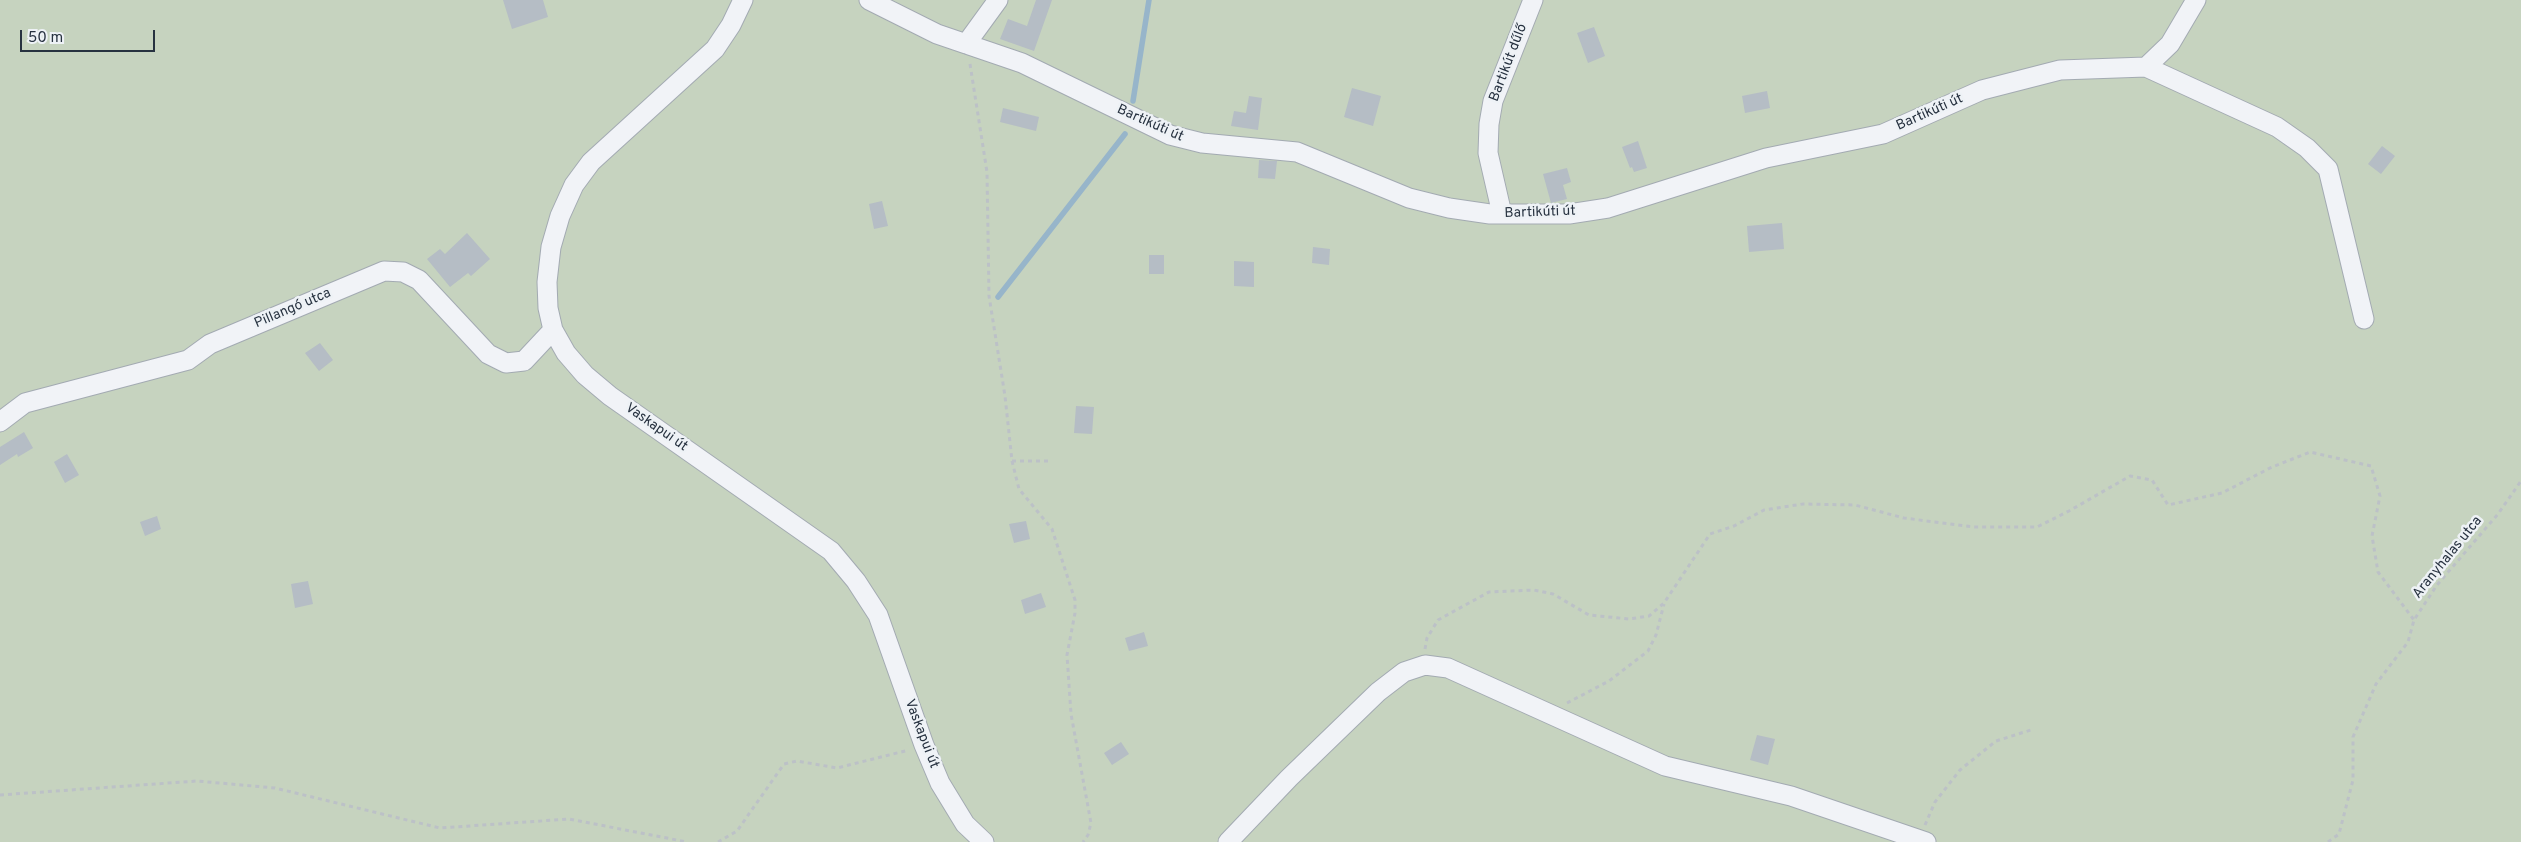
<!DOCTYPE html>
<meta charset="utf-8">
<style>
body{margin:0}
#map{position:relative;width:2521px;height:842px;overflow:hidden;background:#dee3e8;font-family:Overpass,sans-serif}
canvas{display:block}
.scale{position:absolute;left:20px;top:30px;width:135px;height:22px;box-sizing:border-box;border:2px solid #273240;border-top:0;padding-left:6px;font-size:15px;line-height:18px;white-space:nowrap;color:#273240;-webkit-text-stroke:4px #eef2f6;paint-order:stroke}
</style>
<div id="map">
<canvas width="2521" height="842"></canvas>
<div class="scale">50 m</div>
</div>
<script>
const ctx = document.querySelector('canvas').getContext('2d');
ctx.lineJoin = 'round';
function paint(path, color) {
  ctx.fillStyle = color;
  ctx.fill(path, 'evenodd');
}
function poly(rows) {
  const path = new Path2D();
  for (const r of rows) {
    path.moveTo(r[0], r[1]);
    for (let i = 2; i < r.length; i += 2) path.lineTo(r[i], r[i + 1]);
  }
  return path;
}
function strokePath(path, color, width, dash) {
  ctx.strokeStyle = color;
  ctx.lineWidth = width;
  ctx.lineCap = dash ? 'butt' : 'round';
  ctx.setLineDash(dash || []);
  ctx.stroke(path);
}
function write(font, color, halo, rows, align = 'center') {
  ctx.font = font + ' Overpass,sans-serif';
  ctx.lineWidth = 5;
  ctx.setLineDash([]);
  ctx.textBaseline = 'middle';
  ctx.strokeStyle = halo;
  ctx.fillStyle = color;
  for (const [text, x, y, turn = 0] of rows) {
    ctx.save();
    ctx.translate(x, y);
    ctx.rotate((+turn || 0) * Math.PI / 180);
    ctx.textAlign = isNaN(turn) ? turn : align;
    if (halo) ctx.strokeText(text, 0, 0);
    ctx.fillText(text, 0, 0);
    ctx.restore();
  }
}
const green = poly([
 [0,0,2521,0,2521,842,0,842]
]);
const stream = poly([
 [1133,101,1149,0],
 [998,297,1125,134]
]);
const building = poly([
 [503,0,543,0,548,17,512,29],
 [1036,0,1052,0,1034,51,1000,39,1008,19,1027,26],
 [1594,27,1605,56,1588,63,1577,33],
 [1352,88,1381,96,1373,126,1344,117],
 [1767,91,1770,108,1745,113,1742,96],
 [1249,96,1262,98,1258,130,1231,126,1234,111,1246,113],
 [1003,108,1039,117,1036,131,1000,122],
 [1638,141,1647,168,1634,172,1632,167,1630,168,1622,147],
 [2382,146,2395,156,2381,174,2368,164],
 [1259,160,1277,161,1275,179,1258,178],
 [1567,168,1571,182,1563,185,1567,199,1551,203,1543,174],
 [882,201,888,226,874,229,869,204],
 [1782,223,1784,249,1749,252,1747,226],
 [467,233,490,259,471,276,468,273,450,287,427,259,440,249,445,254],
 [1313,247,1330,249,1329,265,1312,263],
 [1149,255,1164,255,1164,274,1149,274],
 [1234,261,1254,262,1254,287,1234,286],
 [320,343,333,360,319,371,305,353],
 [1076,406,1094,407,1092,434,1074,433],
 [24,432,33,448,18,457,17,454,0,465,0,447],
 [67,454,79,475,65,483,54,462],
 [157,516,161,529,145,536,140,522],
 [1026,521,1030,539,1014,543,1009,524],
 [308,581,313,604,295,608,291,584],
 [1041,593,1046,607,1025,614,1021,600],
 [1144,632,1148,646,1129,651,1125,638],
 [1757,735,1775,739,1768,765,1750,760],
 [1121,742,1129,754,1112,765,1104,753]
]);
const path = poly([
 [970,64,987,172,989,296,1005,396,1012,461,1050,461],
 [1012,461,1019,489,1052,529,1075,600,1075,613,1067,655,1071,714,1091,823,1088,835,1083,842],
 [1425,649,1427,638,1438,620,1489,592,1534,590,1553,594,1589,615,1629,619,1649,616,1664,603,1710,534,1734,526,1764,510,1803,504,1855,505,1904,518,1974,527,2037,527,2069,511,2130,476,2152,480,2168,505,2222,493,2270,468,2310,452,2371,466,2380,496,2372,536,2378,572,2414,620],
 [1567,703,1609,681,1648,651,1656,635,1664,604],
 [0,795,197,781,275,788,440,828,569,819,687,842],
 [1925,825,1935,802,1960,770,1996,741,2034,729],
 [718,842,737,831,784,764,797,761,837,768,909,750],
 [2328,842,2339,834,2353,780,2353,737,2376,684,2408,642,2414,620,2437,585,2498,514,2521,481]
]);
const minor = poly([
 [743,0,731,25,715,49,591,162,574,185,560,216,551,247,547,282,548,308,553,330,566,353,585,375,610,396,831,551,856,581,878,615,924,745,940,783,965,824,984,842],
 [869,0,937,34,1022,63,1170,135,1202,143,1297,152,1409,198,1449,208,1490,214,1569,214,1608,208,1766,158,1883,134,1982,90,2060,70,2146,67,2170,44,2196,0],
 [966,44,998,0],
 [2146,67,2277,127,2307,148,2328,169,2364,319],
 [1502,214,1488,153,1489,124,1493,101,1533,0],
 [0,422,25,403,188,360,210,344,384,271,403,272,419,280,488,354,506,363,524,361,553,330],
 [1228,842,1289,778,1378,692,1404,672,1425,665,1448,668,1665,766,1791,796,1926,842]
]);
const streetNames = [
 ["Bartikút dűlő",1509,63,-69],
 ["Bartikúti út",1930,113,-24],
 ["Bartikúti út",1150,124,24],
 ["Bartikúti út",1540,213,-2],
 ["Pillangó utca",293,309,-23],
 ["Vaskapui út",656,428,35],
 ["Aranyhalas utca",2448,558,-51],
 ["Vaskapui út",921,734,69]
];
paint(green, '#c6d3bf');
strokePath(stream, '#97b5ca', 5.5);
paint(building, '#b5bdc5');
strokePath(minor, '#a3aab2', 21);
strokePath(path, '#bcc1c7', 3, [4, 4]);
strokePath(minor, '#f1f3f7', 19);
write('14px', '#273240', '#eef2f6', streetNames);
</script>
